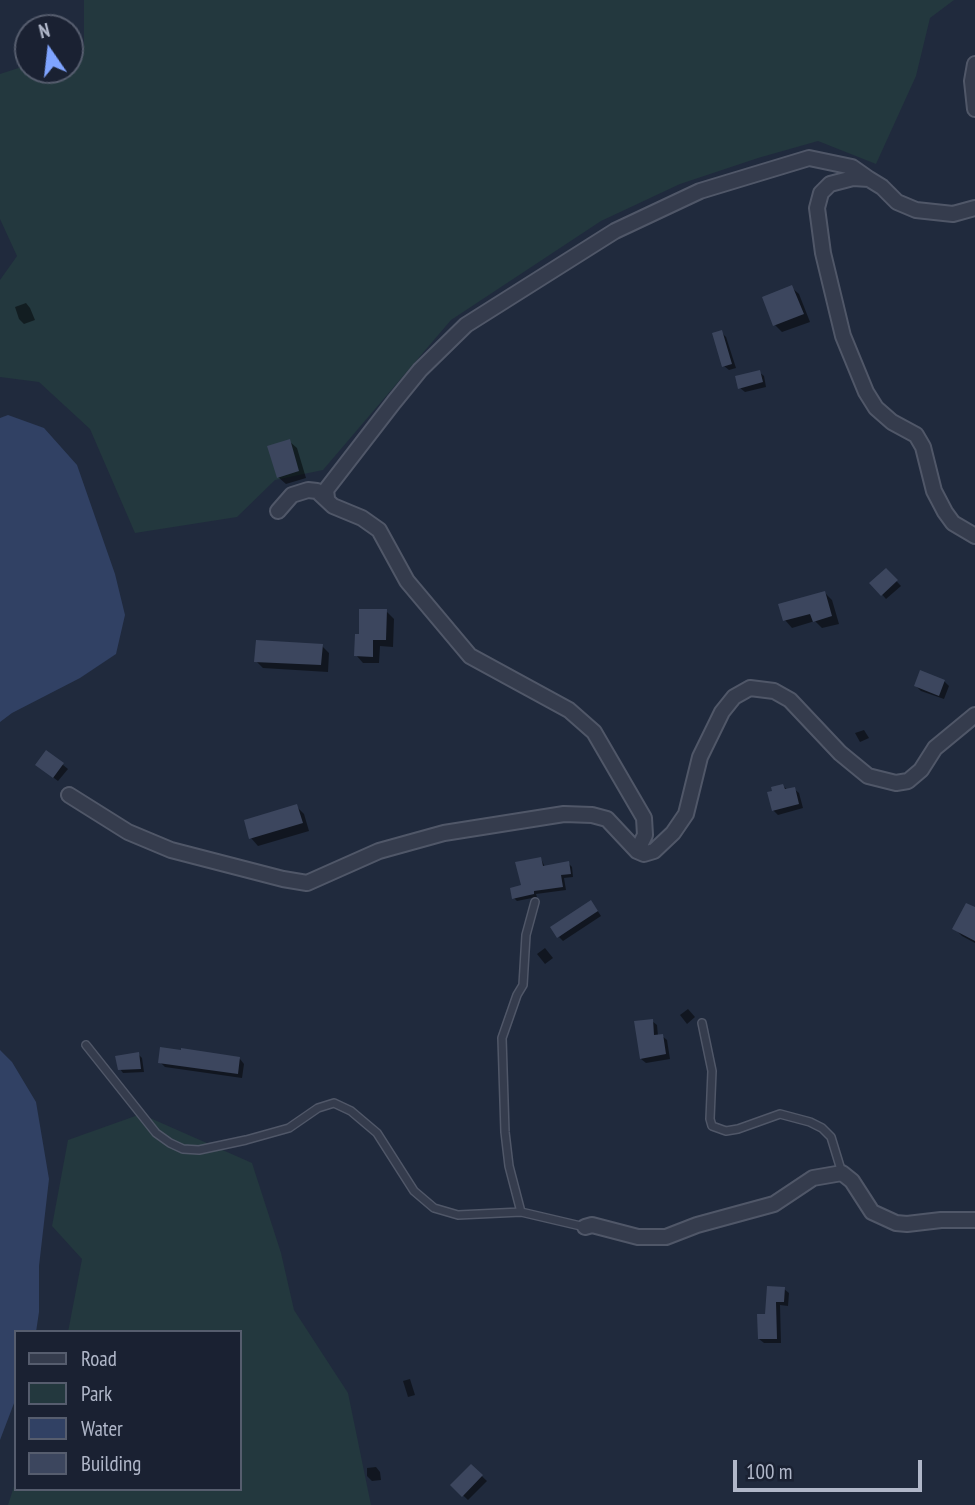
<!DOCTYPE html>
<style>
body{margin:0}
#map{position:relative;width:975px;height:1505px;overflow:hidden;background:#202a3d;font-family:"PT Sans Narrow",sans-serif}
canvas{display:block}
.legend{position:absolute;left:14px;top:1330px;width:228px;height:161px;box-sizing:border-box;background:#1a2132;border:2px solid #565d6e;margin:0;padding:9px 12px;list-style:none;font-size:21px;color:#b0b7c9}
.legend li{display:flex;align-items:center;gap:14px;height:35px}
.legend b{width:35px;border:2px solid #565d6e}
.north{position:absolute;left:14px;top:14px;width:70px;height:70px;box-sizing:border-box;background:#1a2132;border:2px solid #565d6e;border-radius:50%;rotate:346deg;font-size:19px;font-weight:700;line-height:28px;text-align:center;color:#b0b7c9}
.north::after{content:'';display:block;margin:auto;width:24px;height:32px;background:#7fa4ff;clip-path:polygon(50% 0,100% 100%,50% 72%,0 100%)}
.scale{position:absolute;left:733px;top:1460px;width:189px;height:32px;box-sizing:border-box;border:4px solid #b0b7c9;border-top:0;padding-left:9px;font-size:21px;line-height:24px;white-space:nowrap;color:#b0b7c9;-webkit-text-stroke:5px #1a2132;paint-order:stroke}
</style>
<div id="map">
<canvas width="975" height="1505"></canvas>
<ul class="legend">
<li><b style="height:9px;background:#353c4d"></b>Road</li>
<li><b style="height:19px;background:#23383e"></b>Park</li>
<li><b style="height:19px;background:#314164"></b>Water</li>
<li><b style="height:19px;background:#3c465e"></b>Building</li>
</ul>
<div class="north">N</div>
<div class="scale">100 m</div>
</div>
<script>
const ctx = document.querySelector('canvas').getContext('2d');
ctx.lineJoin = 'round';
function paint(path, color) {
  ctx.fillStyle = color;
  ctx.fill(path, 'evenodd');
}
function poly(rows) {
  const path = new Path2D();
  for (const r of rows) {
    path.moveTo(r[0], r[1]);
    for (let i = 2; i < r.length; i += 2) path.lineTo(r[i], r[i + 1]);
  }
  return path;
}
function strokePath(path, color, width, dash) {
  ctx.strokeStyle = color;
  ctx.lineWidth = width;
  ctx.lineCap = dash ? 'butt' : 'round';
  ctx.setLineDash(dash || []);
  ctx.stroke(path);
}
const green = poly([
 [84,0,954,0,930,18,916,76,876,164,818,141,758,158,680,184,601,221,451,320,323,470,275,480,237,517,135,533,90,429,39,382,0,377,0,280,17,256,0,219,0,74,28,65,28,70,70,70,70,51,84,46],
 [141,1114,252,1163,281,1253,294,1310,348,1393,371,1505,8,1505,16,1480,16,1489,240,1489,240,1332,68,1332,82,1259,52,1226,68,1140]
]);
const water = poly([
 [8,415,44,428,77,465,115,574,125,615,116,654,80,678,12,713,0,722,0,418],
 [0,1050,12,1062,36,1102,49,1179,39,1266,39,1312,36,1332,16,1332,16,1398,0,1440]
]);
const shadow = poly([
 [791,287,799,294,810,322,782,332,775,325],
 [26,303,30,308,35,320,24,324,19,319,15,307],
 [721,332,726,337,736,368,729,370,724,366],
 [759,372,764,376,766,387,745,392,740,388],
 [289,441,297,448,306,478,286,484,278,477],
 [886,570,901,586,886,599,872,583],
 [825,593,832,600,839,624,822,628,815,621,792,628,785,620],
 [386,611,394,619,393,647,380,646,379,663,363,663,356,655,360,635],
 [322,646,329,653,328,672,263,668,256,661],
 [944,681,949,686,944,699,921,691,916,686],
 [864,730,869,738,860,742,855,733],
 [47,752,68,769,58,781,42,769],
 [783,786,788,790,794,789,799,793,803,808,778,815,773,810],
 [296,806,304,814,309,831,258,846,251,838],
 [541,859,545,867,568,863,572,867,573,877,564,878,566,890,536,894,537,897,517,901,514,898],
 [595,907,601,916,563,941,559,937],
 [975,909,975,943,962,936,954,928],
 [545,948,553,958,545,964,537,954],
 [688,1009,695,1017,687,1024,680,1015],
 [652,1021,657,1025,658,1036,662,1036,667,1040,670,1059,646,1063,641,1059],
 [138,1054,142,1058,144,1072,123,1073,120,1069],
 [240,1059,244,1064,242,1078,165,1067,160,1062],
 [784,1289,789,1293,788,1306,780,1305,781,1343,764,1343,759,1339,767,1315],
 [410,1379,415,1395,408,1397,403,1381],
 [471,1466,487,1481,468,1500,452,1485],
 [376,1467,380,1472,381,1480,372,1481,367,1476,367,1468]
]);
const building = poly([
 [792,285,804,314,773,326,762,297],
 [722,330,732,364,722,367,712,333],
 [760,370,763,382,738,389,735,376],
 [290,439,299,471,277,478,267,446],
 [886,568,898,580,881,596,869,583],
 [825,591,832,616,813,622,810,614,783,621,778,604],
 [359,609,387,609,386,640,373,640,373,657,354,656,355,634,359,634],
 [256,640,323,644,321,665,254,662],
 [920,670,945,680,939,696,914,686],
 [46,750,64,763,53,778,35,765],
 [783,784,785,789,795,787,799,804,772,811,767,792,772,791,771,787],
 [297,804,303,823,249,839,244,820],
 [541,857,543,866,569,861,571,874,561,875,563,887,534,891,534,894,512,899,510,888,521,885,515,862],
 [591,900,598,911,557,938,550,927],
 [966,903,975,907,975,941,952,929],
 [653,1019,654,1035,663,1034,666,1054,640,1059,634,1021],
 [160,1047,181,1050,181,1048,240,1057,238,1074,158,1063],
 [139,1052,141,1069,118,1070,115,1056],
 [767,1286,785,1287,784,1302,776,1302,777,1339,758,1339,757,1314,765,1314],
 [471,1464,483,1475,462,1497,450,1485]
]);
const lane = poly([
 [702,1023,712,1071,710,1119,712,1126,726,1131,738,1129,780,1114,810,1122,822,1128,831,1137,842,1173],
 [86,1045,156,1133,170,1143,183,1149,199,1150,246,1140,289,1128,318,1108,334,1103,351,1111,377,1133,414,1191,434,1208,458,1215,521,1212,585,1227],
 [521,1212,509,1166,505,1132,502,1038,517,995,523,985,526,935,535,902]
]);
const street = poly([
 [975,64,972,81,975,109],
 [975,208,953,214,916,210,897,202,882,187,869,179,853,178,830,184,821,193,817,208,823,253,843,336,866,392,876,408,892,422,916,435,923,447,934,491,945,512,953,523,975,536],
 [327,498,326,490,394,402,420,370,466,325,615,231,700,191,809,158,852,167,869,179],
 [278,511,292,495,308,490,317,491,333,506,362,518,379,530,407,581,470,656,569,710,594,732,644,818,645,835,637,851],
 [69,795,128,832,171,850,283,879,307,883,379,851,444,833,564,814,592,815,607,819,637,851,644,854,654,851,673,833,686,814,700,757,722,712,734,697,750,688,774,691,790,700,840,753,868,776,896,783,908,781,921,770,935,748,975,715],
 [585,1227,592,1225,638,1237,666,1237,697,1225,774,1204,813,1178,842,1173,852,1181,872,1212,896,1223,907,1224,941,1220,975,1220]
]);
paint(green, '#23383e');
paint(water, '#314164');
paint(shadow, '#0007');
paint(building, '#3c465e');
strokePath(lane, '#505768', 10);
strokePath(street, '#505768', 18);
strokePath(lane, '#353c4d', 7);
strokePath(street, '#353c4d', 14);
</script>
